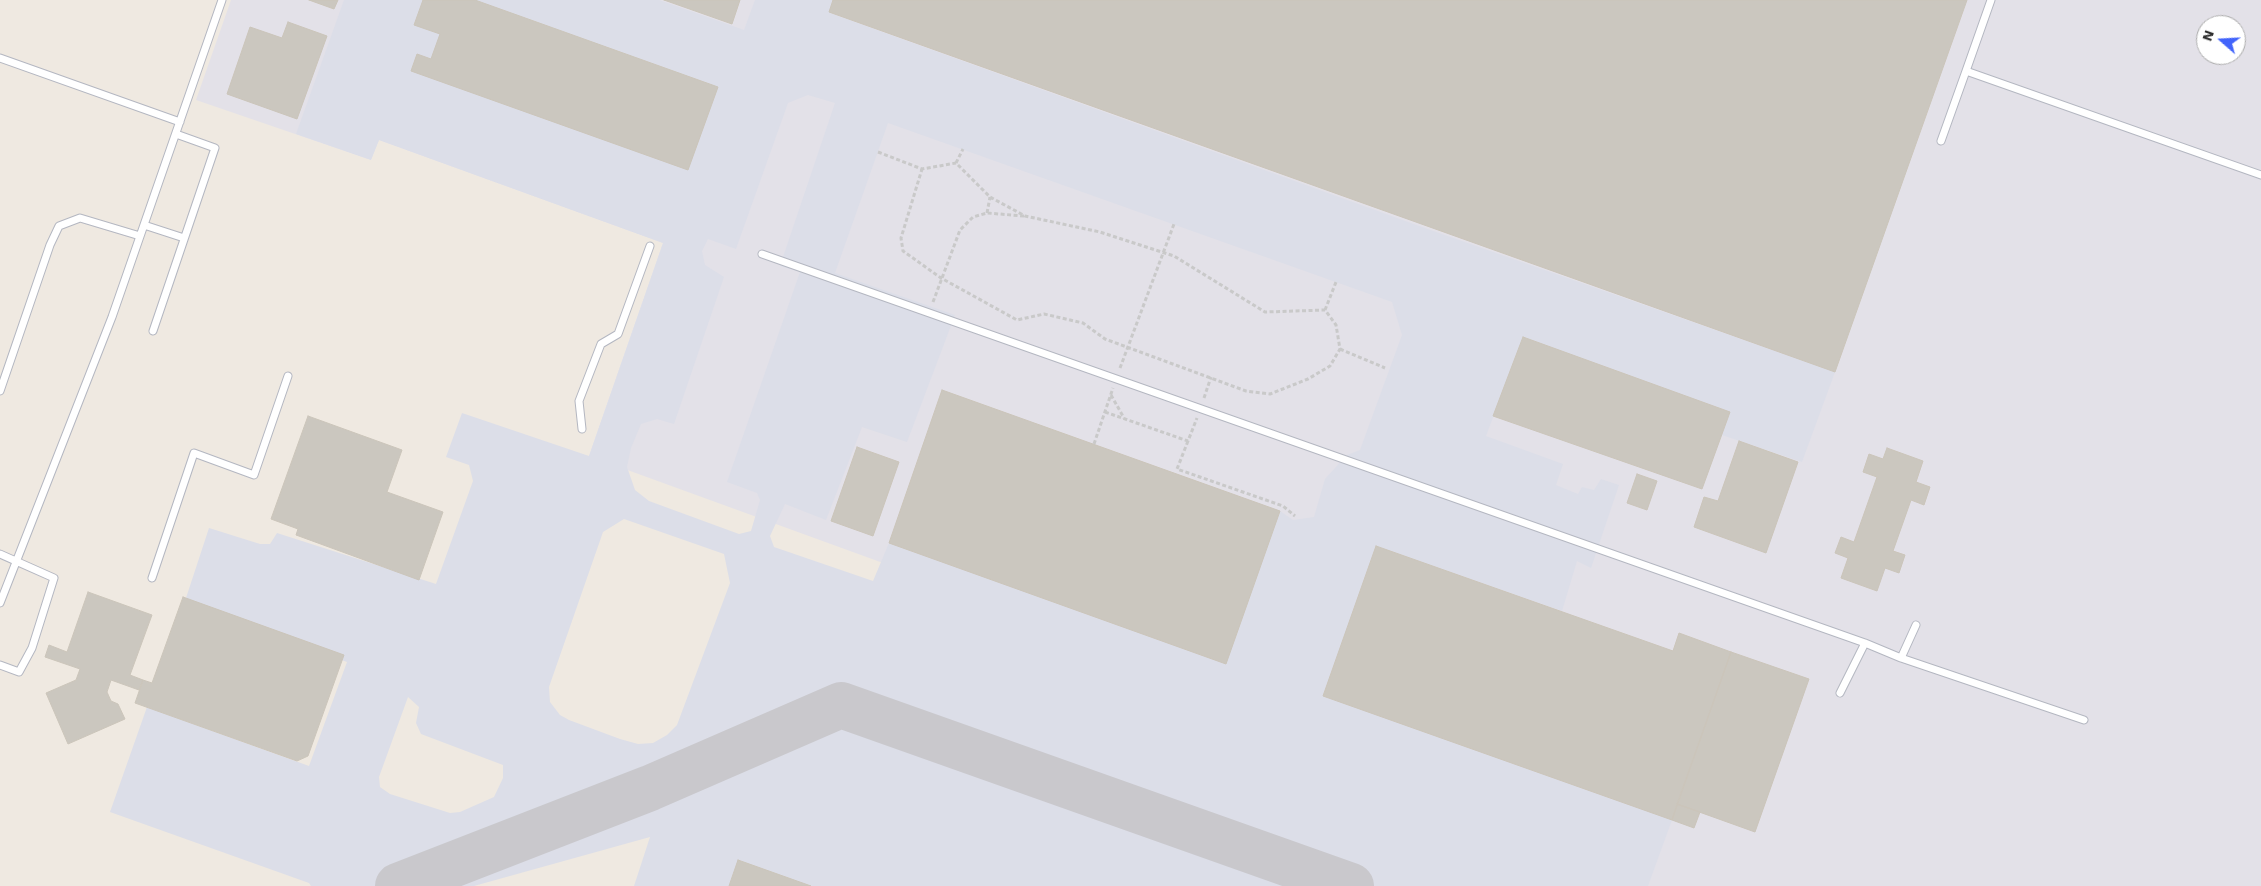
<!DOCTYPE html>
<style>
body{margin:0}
#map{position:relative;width:2261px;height:886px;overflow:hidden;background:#efe9e1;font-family:"Work Sans",sans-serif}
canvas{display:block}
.north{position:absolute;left:2196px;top:15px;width:50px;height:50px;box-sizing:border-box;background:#fff;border:1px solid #ababab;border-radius:50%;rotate:289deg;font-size:14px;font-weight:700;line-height:20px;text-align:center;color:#2e2e2e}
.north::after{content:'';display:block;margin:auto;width:18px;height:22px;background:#4264fb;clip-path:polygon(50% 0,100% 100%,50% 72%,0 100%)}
</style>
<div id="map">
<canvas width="2261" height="886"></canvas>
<div class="north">N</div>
</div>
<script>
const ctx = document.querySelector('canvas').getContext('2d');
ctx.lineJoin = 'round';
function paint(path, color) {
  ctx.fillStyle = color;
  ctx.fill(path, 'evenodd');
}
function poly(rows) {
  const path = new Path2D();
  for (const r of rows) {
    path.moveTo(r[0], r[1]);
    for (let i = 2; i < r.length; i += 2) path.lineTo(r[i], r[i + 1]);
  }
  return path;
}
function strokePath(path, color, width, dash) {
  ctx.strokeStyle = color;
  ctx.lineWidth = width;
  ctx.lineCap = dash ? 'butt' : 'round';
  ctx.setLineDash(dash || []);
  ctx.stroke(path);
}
const industrial = poly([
 [231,0,2261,0,2261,886,1644,886,1658,845,589,456,663,243,379,140,371,160,196,100],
 [2206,25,2236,25,2236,55,2206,55]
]);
const airport = poly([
 [344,0,659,0,744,30,755,0,834,0,830,13,1422,227,1835,372,1802,462,1722,435,1730,412,1523,337,1486,436,1563,464,1556,485,1578,494,1582,487,1594,490,1601,479,1619,485,1591,568,1577,561,1562,611,1376,546,1323,696,1672,820,1648,886,634,886,650,837,474,886,311,886,309,883,110,812,147,707,309,766,347,662,185,601,209,528,260,544,270,544,277,533,436,584,473,481,469,465,446,457,462,413,589,456,663,243,379,140,371,160,296,134],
 [808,95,835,103,780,266,800,272,727,482,757,493,760,500,751,531,739,534,649,501,635,490,627,467,631,448,641,424,657,419,674,424,724,277,705,265,702,251,708,239,736,249,788,103],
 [888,123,1392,302,1402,335,1360,450,1347,455,1325,479,1314,517,1293,520,1280,511,1226,664,889,543,873,581,774,547,770,536,785,504,826,520,862,427,907,442,955,315,835,273],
 [624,519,724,554,730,583,677,725,667,735,653,743,638,744,620,739,569,720,560,715,550,702,549,687,603,532],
 [408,697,419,707,416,723,421,734,503,765,503,778,494,797,460,812,450,813,390,794,380,787,379,777]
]);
const taxiway = poly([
 [398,886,650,788,841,705,1351,886]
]);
const building = poly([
 [309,0,338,0,334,9,309,0],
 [423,0,475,0,718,87,688,170,411,71,417,54,431,59,440,34,414,25,423,0],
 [664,0,740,0,732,24,664,0],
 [833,0,1967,0,1835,372,829,12,833,0],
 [288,22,327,36,297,119,227,94,250,27,282,38,288,22],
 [1523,337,1730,412,1702,489,1493,416,1523,337],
 [942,390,1280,511,1226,664,889,543,942,390],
 [308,416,402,450,387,492,443,512,419,580,296,535,298,529,271,519,308,416],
 [1739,441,1798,462,1766,553,1694,527,1704,497,1718,501,1739,441],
 [857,447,899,462,873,536,831,521,857,447],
 [1887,448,1923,461,1916,482,1930,487,1924,505,1911,500,1893,551,1905,555,1899,573,1885,568,1877,591,1841,578,1848,558,1835,553,1841,537,1854,542,1877,477,1863,472,1869,454,1883,459,1887,448],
 [1637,474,1657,481,1647,510,1627,503,1637,474],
 [1376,546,1673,651,1679,633,1731,652,1672,820,1323,696,1376,546],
 [88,592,152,615,130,675,143,680,139,690,111,680,107,692,111,701,118,704,125,719,68,744,46,693,76,680,80,669,45,657,49,645,67,652,88,592],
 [183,597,344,655,308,756,297,761,135,703,143,680,152,683,183,597],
 [1731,652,1809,679,1755,832,1677,804,1731,652],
 [1677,804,1700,812,1694,828,1672,820,1677,804],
 [738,860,811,886,729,886,738,860]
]);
const path = poly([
 [878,152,922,169,956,163,990,197,1025,216,1100,232,1174,256,1265,312,1325,310,1336,325,1340,349,1330,366,1308,379,1270,394,1246,391,1105,339,1083,323,1044,314,1017,320,941,278,903,251,901,238,922,169],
 [956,163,963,149],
 [987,213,990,197],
 [933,302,960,230,973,217,987,213,1024,216],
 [1325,310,1336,282],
 [1340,349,1385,368],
 [1120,368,1174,224],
 [1111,395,1124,418],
 [1204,398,1211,377],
 [1105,412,1188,441,1197,418],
 [1188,441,1177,469,1283,506,1295,516],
 [1094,444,1113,388]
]);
const lane = poly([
 [1991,0,1966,71,2261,175],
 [0,58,180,122],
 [1941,141,1966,71],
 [144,225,184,238],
 [762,254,1865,643,1901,658,2084,720],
 [153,331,215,148,176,134],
 [0,391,50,245,59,226,80,218,140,236],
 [582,429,579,401,601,344,618,334,650,246],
 [0,554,54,578,32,648,19,672,0,665],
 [152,578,194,453,254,475,288,376],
 [0,603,112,317,222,0],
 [1901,658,1916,625],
 [1840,693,1865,643]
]);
paint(industrial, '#e3e1e8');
paint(airport, '#dcdee8');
strokePath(taxiway, '#c9c8cc', 46);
paint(building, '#cbc7bf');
strokePath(building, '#cbc5ba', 1);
strokePath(lane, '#b4b7c1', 9);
strokePath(path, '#c9c9c9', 3, [4, 2.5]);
strokePath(lane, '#fff', 7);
</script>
